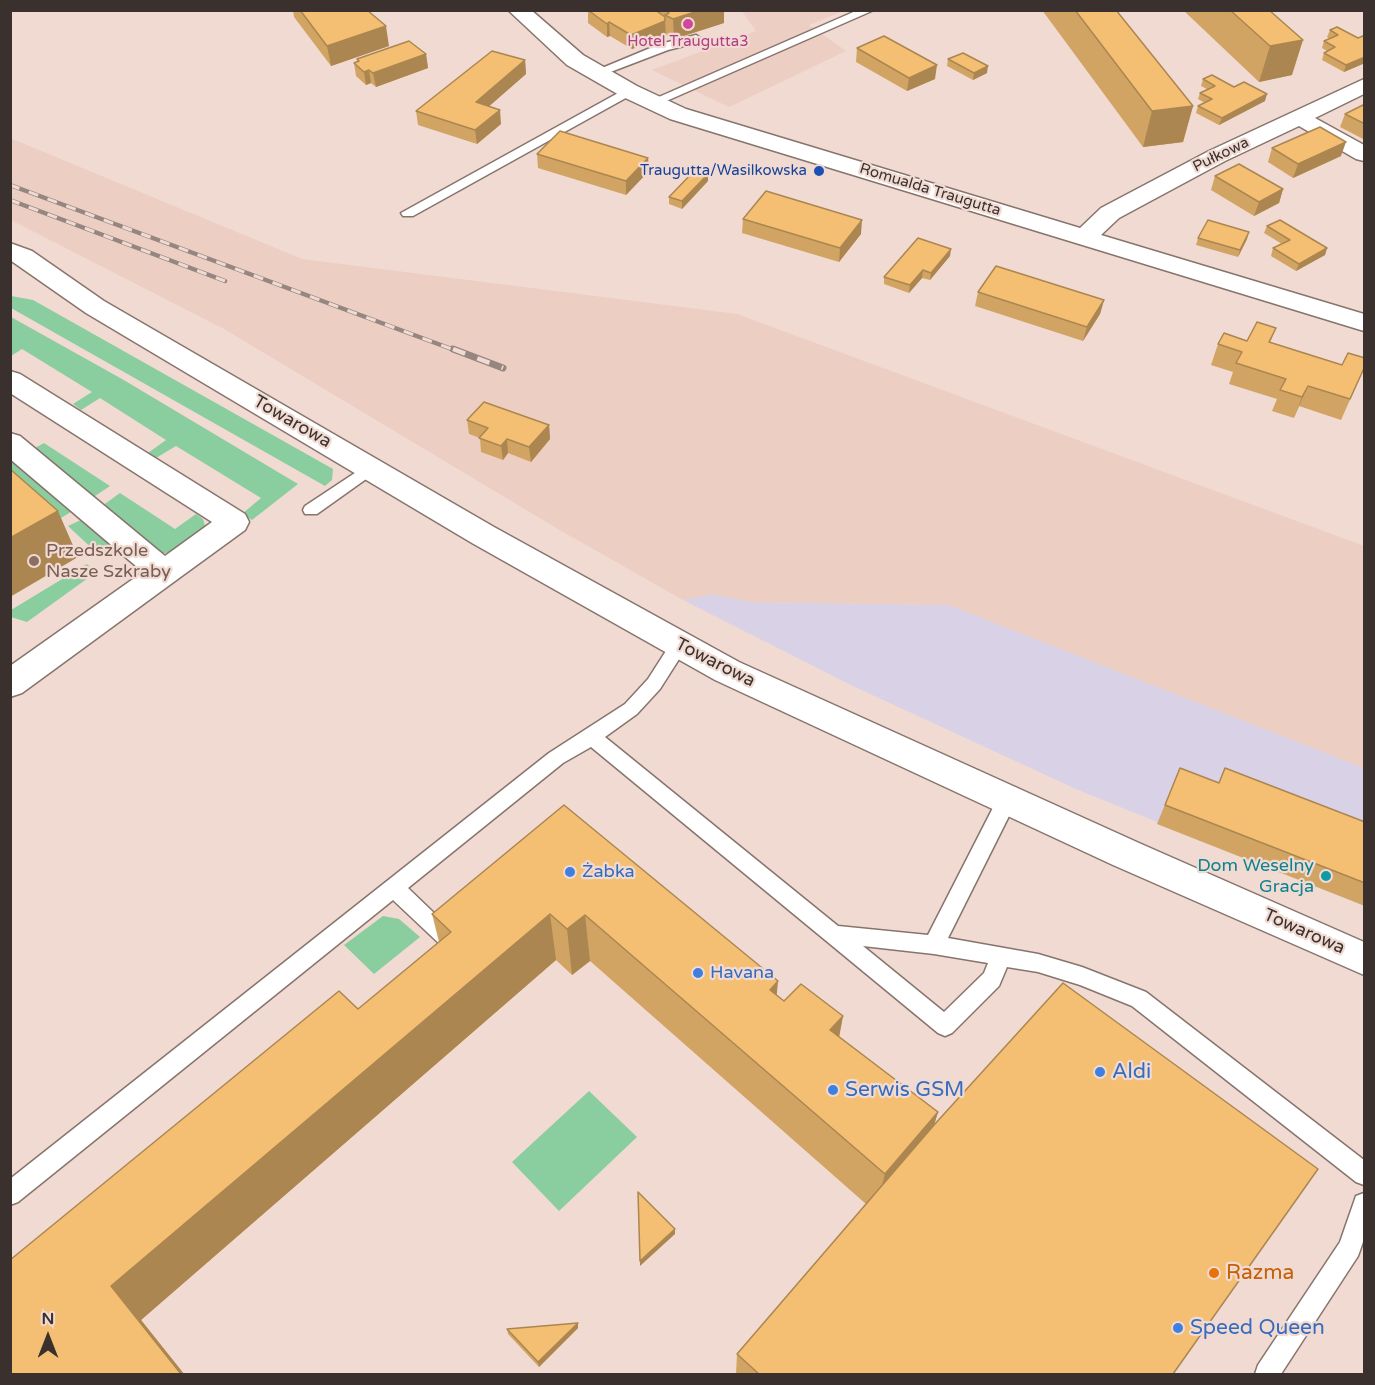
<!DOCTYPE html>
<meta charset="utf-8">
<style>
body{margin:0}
#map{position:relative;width:1375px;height:1385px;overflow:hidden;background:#f0dad2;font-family:"Varela Round",sans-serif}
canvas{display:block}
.frame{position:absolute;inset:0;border:12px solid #3a312e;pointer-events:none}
.north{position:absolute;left:18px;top:1307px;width:60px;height:60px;-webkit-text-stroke:4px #f0dad2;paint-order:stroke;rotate:0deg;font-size:16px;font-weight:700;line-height:24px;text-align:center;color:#3a312e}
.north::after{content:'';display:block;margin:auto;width:21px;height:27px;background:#3a312e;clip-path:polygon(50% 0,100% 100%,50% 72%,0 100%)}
</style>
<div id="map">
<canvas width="1375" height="1385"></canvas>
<div class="frame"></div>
<div class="north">N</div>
</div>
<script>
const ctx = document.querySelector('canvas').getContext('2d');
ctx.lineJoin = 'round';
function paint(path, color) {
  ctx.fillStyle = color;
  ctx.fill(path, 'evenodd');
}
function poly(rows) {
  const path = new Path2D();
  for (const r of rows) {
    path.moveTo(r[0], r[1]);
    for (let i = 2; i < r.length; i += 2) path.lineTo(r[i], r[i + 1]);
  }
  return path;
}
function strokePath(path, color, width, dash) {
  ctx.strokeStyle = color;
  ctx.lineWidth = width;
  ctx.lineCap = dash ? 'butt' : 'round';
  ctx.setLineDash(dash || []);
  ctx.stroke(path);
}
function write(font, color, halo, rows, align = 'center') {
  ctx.font = font + ' "Varela Round",sans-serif';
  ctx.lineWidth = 4.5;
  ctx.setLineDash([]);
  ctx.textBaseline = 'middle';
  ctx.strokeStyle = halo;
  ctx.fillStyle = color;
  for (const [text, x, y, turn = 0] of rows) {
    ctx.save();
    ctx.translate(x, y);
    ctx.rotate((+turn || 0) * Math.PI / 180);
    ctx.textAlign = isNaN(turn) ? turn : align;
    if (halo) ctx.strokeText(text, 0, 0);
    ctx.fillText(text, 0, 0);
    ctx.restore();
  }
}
const commercial = poly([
 [712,594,752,602,949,605,1364,768,1364,906,1076,789,853,686,683,600]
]);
const built = poly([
 [742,11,843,11,809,25,846,51,729,107,652,70,756,31],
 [10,138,302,259,737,314,1364,546,1364,768,949,605,752,602,712,594,683,600,558,529,224,329,11,220]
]);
const green = poly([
 [11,296,33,300,333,469,332,480,325,486,11,308],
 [11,317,122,379,298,484,252,520,242,514,261,498,176,446,156,458,148,453,166,440,100,398,81,410,73,404,92,392,22,349,11,356],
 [44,443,110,486,92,498,35,448],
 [17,460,74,510,61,518,11,476,10,464],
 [120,493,175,529,196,514,203,519,205,526,172,552,158,554,102,506],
 [83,519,122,555,99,555,68,526],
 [87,564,95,573,27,622,11,617,11,610],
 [383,916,399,919,420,937,374,974,344,945],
 [589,1091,637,1137,559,1211,512,1162]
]);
const service = poly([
 [858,10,874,10,655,106,647,106,645,103,858,10],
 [696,35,702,39,700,42,668,50,600,76,590,73,660,44,696,35],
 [629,87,635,91,633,94,413,216,403,216,401,213,629,87],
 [370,463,376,464,378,468,376,472,317,514,305,514,303,510,305,506,370,463],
 [679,638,685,640,688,645,660,689,637,714,605,737,838,926,928,935,1000,794,1007,792,1014,794,1017,800,948,938,1038,954,1082,967,1146,992,1364,1160,1364,1185,1356,1182,1132,1006,1080,985,1038,972,1007,967,999,986,952,1033,945,1036,938,1033,591,747,563,763,408,888,459,937,462,943,459,949,452,952,445,949,393,900,18,1202,10,1205,10,1179,549,753,625,704,648,679,673,640,679,638],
 [863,946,934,954,988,963,984,973,944,1012,863,946],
 [1364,1193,1364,1239,1358,1256,1281,1374,1255,1374,1258,1365,1340,1242,1356,1196,1364,1193]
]);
const minor = poly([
 [508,10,531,10,583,55,637,86,686,109,1080,228,1101,208,1209,151,1364,79,1364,94,1315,118,1364,145,1364,161,1356,159,1299,126,1225,161,1119,218,1101,235,1364,314,1364,331,670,119,621,96,567,65,508,10],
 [10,371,20,374,245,514,249,522,245,530,175,581,22,693,10,697,10,666,143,572,10,459,10,433,20,436,165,556,212,522,10,393,10,371]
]);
const secondary = poly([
 [10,243,32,251,104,301,494,527,739,662,1139,843,1364,942,1364,975,1113,865,715,680,472,543,86,313,10,260,10,243]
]);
const railFar1 = poly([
 [10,185,457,351],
 [10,200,225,281]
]);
const rail = poly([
 [453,349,503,368]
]);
const wall = poly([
 [293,10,367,10,389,46,331,66,294,17],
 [588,10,724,10,724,23,674,39,666,35,632,49,610,36,607,37,588,23],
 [1042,10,1116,10,1193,106,1183,142,1143,147],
 [1183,10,1269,10,1292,75,1259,82],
 [1330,30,1358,38,1365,35,1365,63,1344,72,1322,60,1324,53,1327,51,1322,48,1324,41,1330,39,1327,37],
 [857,48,935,79,907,91,856,62],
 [426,54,428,68,376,87,371,83,366,85,356,76,354,63,357,62,357,59],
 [948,59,987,73,973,80,947,66],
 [525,60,526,74,489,106,501,124,477,144,418,125,416,111],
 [1203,79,1234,87,1265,101,1219,125,1196,113,1198,106,1205,103,1198,99,1200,93,1207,89,1201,86],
 [1365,104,1365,140,1340,127,1345,114],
 [1272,148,1341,156,1293,178,1268,162],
 [537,154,648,158,649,171,626,195,538,168],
 [1215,176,1283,189,1279,203,1254,216,1211,190],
 [708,181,682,209,669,204,669,197],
 [743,219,861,234,839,262,742,233],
 [1267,226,1327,248,1325,255,1296,271,1271,256,1273,248,1282,244,1264,233],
 [1198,238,1247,239,1238,257,1196,245],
 [950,256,930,280,922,278,909,293,884,284,884,277],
 [978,292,1104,300,1100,314,1083,341,975,306],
 [1276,328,1270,343,1342,365,1365,366,1341,420,1299,406,1294,418,1272,411,1277,399,1229,384,1233,372,1211,365,1218,344,1247,341],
 [467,420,549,425,550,439,531,462,508,453,503,460,481,452,480,438,469,434],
 [1180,768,1219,783,1225,768,1365,822,1365,906,1157,824],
 [564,805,784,1001,843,1016,839,1036,938,1112,934,1125,1173,1374,736,1374,737,1354,866,1204,590,961,572,975,556,960,141,1320,184,1374,10,1374,358,1009,439,942,432,914],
 [578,1328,539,1367,508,1334,507,1329]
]);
const shadedWall = poly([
 [701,10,724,10,724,23,674,39,673,19],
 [665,21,666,35,632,49,631,35],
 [609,22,610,36,607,37,607,24],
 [386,26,389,46,331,66,327,46],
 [1303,40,1292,75,1259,82,1270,46],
 [426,54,428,68,376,87,373,73],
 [1365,57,1365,63,1344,72,1346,65],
 [525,60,526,74,478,116,476,102],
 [937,65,935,79,907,91,909,78],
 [988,66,987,73,973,80,974,73],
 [369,70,371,83,366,85,364,72],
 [1267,94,1265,101,1219,125,1222,118],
 [1193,106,1183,142,1143,147,1152,111],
 [500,110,501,124,477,144,475,130],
 [1346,142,1341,156,1293,178,1298,164],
 [648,158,649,171,626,195,626,181],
 [708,174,708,181,682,209,682,201],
 [1283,189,1279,203,1254,216,1259,202],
 [862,220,861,234,839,262,840,248],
 [1249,232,1247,239,1238,257,1240,250],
 [1327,248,1325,255,1296,271,1299,264],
 [951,249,950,256,930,280,931,273],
 [923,270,922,278,909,293,910,285],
 [1104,300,1100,314,1083,341,1087,327],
 [1308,386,1299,406,1294,418,1302,397],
 [549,425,550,439,531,462,529,447],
 [507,439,508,453,503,460,501,446],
 [58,511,78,557,10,597,10,538],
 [550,914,556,960,141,1320,184,1374,181,1374,111,1286],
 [585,915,590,961,572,975,567,929],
 [778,981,774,1025,770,990],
 [843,1016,835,1059,830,1030],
 [938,1112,926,1152,875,1212,885,1174],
 [675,1229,675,1234,640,1266,640,1261],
 [578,1323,578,1328,539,1367,538,1362]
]);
const building = poly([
 [300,10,367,10,386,26,327,46,300,10],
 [588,10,655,10,665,17,665,21,631,35,609,22,607,24,588,10],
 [666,10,701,10,673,19,665,15,669,13,666,10],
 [1075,10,1116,10,1193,106,1152,111,1075,10],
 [1230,10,1269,10,1303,40,1270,46,1230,10],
 [1337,27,1358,38,1365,35,1365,57,1346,65,1324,53,1335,47,1324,41,1338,35,1330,30,1337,27],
 [884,36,937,65,909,78,857,48,884,36],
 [409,41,426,54,373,73,369,70,364,72,354,63,359,61,357,59,409,41],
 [492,51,525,60,476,102,500,110,475,130,416,111,492,51],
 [963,53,988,66,974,73,948,59,963,53],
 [1212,75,1234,87,1244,82,1267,94,1222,118,1198,106,1212,99,1200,93,1215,86,1203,79,1212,75],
 [1365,104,1365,124,1345,114,1365,104],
 [1320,127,1346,142,1298,164,1272,148,1320,127],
 [560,131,648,158,626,181,537,154,560,131],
 [1239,164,1283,189,1259,202,1215,176,1239,164],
 [695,170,708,174,682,201,669,197,695,170],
 [766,191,862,220,840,248,743,219,766,191],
 [1208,220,1249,232,1240,250,1198,238,1208,220],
 [1280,220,1327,248,1299,264,1273,248,1290,240,1267,226,1280,220],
 [918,238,951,249,931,273,923,270,910,285,884,277,918,238],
 [996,266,1104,300,1087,327,978,292,996,266],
 [1257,322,1276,328,1269,342,1342,365,1348,353,1365,358,1365,366,1350,399,1308,386,1302,397,1280,390,1286,379,1236,363,1242,352,1218,344,1224,333,1247,341,1257,322],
 [484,402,549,425,529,447,507,439,501,446,479,438,488,428,467,420,484,402],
 [10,469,58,511,10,538,10,469],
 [1180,768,1219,783,1225,768,1365,822,1365,883,1165,805,1180,768],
 [564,805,778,981,770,990,784,1001,801,984,843,1016,830,1030,938,1112,885,1174,585,915,567,929,550,914,111,1286,181,1374,10,1374,10,1260,339,991,358,1009,451,932,432,914,564,805],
 [1063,983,1318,1169,1173,1374,759,1374,737,1354,934,1125,1063,983],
 [638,1192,675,1229,640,1261,638,1192],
 [578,1323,538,1362,507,1329,578,1323]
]);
const markers = [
 [688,24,6,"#d1479c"],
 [819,171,6,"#1a4fb4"],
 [34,561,6,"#8d6e63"],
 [570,872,6,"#3f7fe0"],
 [1326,876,6,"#0f9aa8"],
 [698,973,6,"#3f7fe0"],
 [1100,1072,6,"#3f7fe0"],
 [833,1090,6,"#3f7fe0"],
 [1214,1273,6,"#e8710a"],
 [1178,1328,6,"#3f7fe0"]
];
const farHotelnames = [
 ["Hotel Traugutta3",688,42]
];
const farStreetnames = [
 ["Pułkowa",1221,155,-26],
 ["Romualda Traugutta",930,190,17]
];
const farTransitnames = [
 ["Traugutta/Wasilkowska",807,171]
];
const streetNames = [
 ["Towarowa",292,422,30],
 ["Towarowa",715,663,27],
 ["Towarowa",1304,932,24]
];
const educationNames = [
 ["Przedszkole",46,551],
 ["Nasze Szkraby",46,572]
];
const cultureNames = [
 ["Dom Weselny",1314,866],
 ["Gracja",1314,887]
];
const shopNames = [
 ["Żabka",582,872],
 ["Havana",710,973]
];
const nearShopnames = [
 ["Aldi",1112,1072],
 ["Serwis GSM",845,1090],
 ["Speed Queen",1190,1328]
];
const nearFoodnames = [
 ["Razma",1226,1273]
];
paint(commercial, '#d9d1e6');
paint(built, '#eccec3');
paint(green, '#8acd9f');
strokePath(service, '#87746c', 3);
strokePath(minor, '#87746c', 3);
strokePath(secondary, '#87746c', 3);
paint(service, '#fff');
paint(minor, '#fff');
paint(secondary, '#fff');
strokePath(railFar1, '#958680', 4.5);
strokePath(rail, '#958680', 7);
strokePath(railFar1, '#f0dad2', 3, [10]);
strokePath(rail, '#f0dad2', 4.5, [13]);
paint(wall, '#d2a463');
paint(shadedWall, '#ab8650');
paint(building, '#f4bf73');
strokePath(building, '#ab8650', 1.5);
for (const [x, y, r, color] of markers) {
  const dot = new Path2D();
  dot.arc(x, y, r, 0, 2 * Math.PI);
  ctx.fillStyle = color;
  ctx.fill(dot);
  strokePath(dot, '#f0dad2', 2);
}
write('15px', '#b23c85', '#f0dad2', farHotelnames);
write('15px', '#3a312e', '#f0dad2', farStreetnames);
write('15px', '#164399', '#f0dad2', farTransitnames, 'right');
write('18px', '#3a312e', '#f0dad2', streetNames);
write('18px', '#785e54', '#f0dad2', educationNames, 'left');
write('18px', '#0d838f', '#f0dad2', cultureNames, 'right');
write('18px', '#366cbe', '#f0dad2', shopNames, 'left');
write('21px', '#366cbe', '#f0dad2', nearShopnames, 'left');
write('21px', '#c56008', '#f0dad2', nearFoodnames, 'left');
</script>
